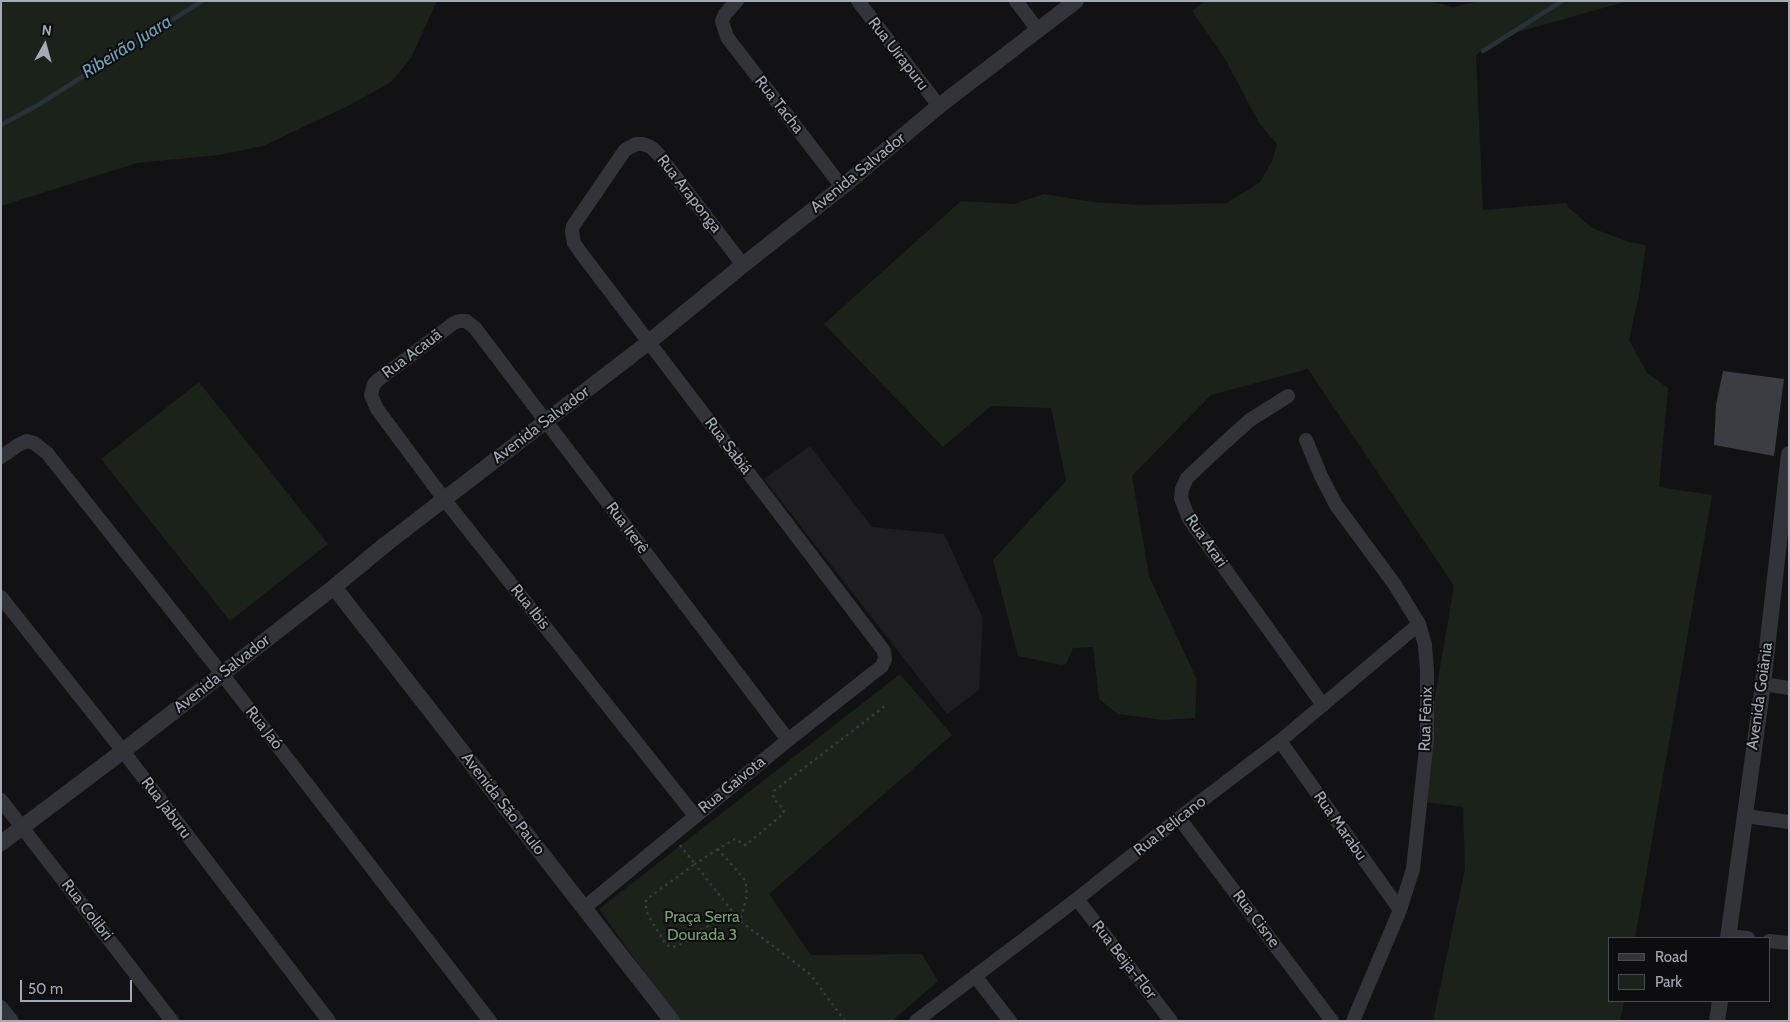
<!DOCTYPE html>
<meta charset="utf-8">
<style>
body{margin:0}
#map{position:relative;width:1790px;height:1022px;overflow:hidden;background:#121214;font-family:Cabin,sans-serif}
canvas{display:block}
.frame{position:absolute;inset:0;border:2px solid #a2abb6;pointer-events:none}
.legend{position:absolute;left:1608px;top:937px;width:162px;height:65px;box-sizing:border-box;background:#0d0d0f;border:1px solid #494c52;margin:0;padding:6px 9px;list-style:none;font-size:15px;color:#a2abb6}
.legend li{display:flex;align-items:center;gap:10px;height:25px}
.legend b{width:25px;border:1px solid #494c52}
.north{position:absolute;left:20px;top:20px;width:50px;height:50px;-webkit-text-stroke:4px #0d0d0f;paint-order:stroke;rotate:7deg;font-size:14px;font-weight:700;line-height:20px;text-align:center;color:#a2abb6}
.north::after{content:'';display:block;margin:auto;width:18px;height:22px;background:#a2abb6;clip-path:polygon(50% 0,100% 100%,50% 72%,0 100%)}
.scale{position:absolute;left:20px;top:980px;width:112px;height:22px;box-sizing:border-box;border:2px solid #a2abb6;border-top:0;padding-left:6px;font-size:15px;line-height:18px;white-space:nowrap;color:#a2abb6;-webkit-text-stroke:4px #0d0d0f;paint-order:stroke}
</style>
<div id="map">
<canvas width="1790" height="1022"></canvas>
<div class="frame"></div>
<ul class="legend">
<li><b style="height:6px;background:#323439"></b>Road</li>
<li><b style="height:14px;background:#1a221a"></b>Park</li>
</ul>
<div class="north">N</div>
<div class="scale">50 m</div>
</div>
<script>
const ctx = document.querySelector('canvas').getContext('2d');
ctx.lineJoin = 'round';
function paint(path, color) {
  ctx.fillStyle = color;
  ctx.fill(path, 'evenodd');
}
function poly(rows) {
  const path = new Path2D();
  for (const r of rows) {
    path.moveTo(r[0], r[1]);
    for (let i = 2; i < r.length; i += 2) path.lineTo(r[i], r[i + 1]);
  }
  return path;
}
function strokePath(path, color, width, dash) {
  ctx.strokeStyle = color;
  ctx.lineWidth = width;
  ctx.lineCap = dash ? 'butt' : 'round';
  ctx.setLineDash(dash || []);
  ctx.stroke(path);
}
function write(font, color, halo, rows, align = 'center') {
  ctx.font = font + ' Cabin,sans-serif';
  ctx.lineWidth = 4;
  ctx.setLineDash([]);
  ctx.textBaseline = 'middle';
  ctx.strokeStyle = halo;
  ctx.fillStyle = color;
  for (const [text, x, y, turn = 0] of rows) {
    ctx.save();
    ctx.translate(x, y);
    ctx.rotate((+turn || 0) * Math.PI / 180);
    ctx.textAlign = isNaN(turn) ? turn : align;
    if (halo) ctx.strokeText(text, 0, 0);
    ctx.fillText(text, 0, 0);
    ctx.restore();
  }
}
const built = poly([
 [810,446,872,527,944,534,983,618,979,690,947,714,764,479]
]);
const green = poly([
 [1,1,437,1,411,58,391,82,350,105,263,146,219,155,137,163,1,206],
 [1205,1,1429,1,1453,7,1480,1,1628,1,1500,37,1476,55,1483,210,1567,203,1568,207,1592,228,1629,242,1646,245,1639,295,1629,340,1647,373,1668,388,1659,487,1712,495,1635,938,1609,938,1609,1001,1624,1001,1620,1021,1433,1021,1465,869,1463,807,1417,801,1454,586,1308,369,1211,395,1132,476,1149,576,1197,680,1195,718,1164,720,1118,714,1099,699,1093,647,1073,648,1066,664,1061,665,1018,656,993,560,1066,481,1051,408,991,406,943,447,824,324,961,201,1014,204,1044,194,1093,202,1142,205,1227,203,1260,182,1272,161,1277,144,1259,123,1225,59,1192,11],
 [199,382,328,544,230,621,101,459],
 [900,674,952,735,769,894,811,955,922,954,938,981,892,1021,679,1021,599,909]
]);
const stream = poly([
 [1483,51,1562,1],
 [1,125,38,105,202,1]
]);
const building = poly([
 [1723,371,1784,379,1774,456,1714,445,1716,405]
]);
const path = poly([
 [680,845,695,864,647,899,645,903,648,915,666,945,672,947,678,946,723,916,740,921],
 [718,849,695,864,739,920],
 [845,1021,810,974,740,921,747,896,746,885,744,879,718,849,735,839,739,841,743,845,746,845,783,814,784,810,773,798,774,791,885,706]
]);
const minor = poly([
 [737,1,725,14,722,21,727,37,842,187],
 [858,1,939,106],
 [1016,1,1038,30],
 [1288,396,1250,420,1221,446,1187,478,1182,489,1181,498,1189,519,1323,705],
 [1306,440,1321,476,1336,505,1395,585,1419,624,1425,645,1427,670,1427,739,1413,869,1400,910,1353,1021],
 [1,457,18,445,27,441,34,443,47,453,222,674,490,1021],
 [1,597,123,751,329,1021],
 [1763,684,1789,688],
 [1280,741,1400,910],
 [1,800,172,1021],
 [695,816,444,499,377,409,371,395,374,384,378,380,454,323,459,321,466,321,475,328,788,740],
 [1745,816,1789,822],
 [1179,818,1332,1021],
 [1077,899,1171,1021],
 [584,908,788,740,882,666,885,659,884,651,584,257,574,243,572,231,573,226,625,150,636,144,643,144,651,147,659,155,743,265],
 [1728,936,1748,938],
 [1769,941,1789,943],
 [975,976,1010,1021],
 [1,1007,12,1021],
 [916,1021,1077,899,1179,818,1280,741,1419,624]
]);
const tertiary = poly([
 [334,587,672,1021],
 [1,843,123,751,334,587,386,544,649,342,743,265,842,187,939,106,1076,1],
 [1728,938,1763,684,1789,454],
 [1717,1021,1720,1001]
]);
const streetNames = [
 ["Rua Uirapuru",898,54,52],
 ["Rua Tacha",779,105,52],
 ["Avenida Salvador",858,173,-39],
 ["Rua Araponga",689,194,52],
 ["Rua Acauã",412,354,-37],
 ["Avenida Salvador",541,425,-37],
 ["Rua Sabiá",728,446,53],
 ["Rua Irerê",627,528,53],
 ["Rua Arari",1206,541,55],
 ["Rua Ibis",530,607,51],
 ["Avenida Salvador",222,674,-38],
 ["Avenida Goiânia",1760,696,-82],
 ["Rua Fênix",1426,719,-88],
 ["Rua Jaó",264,728,52],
 ["Rua Gaivota",732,785,-39],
 ["Avenida São Paulo",503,804,52],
 ["Rua Jaburu",166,808,53],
 ["Rua Pelicano",1170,826,-38],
 ["Rua Marabu",1340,826,55],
 ["Rua Colibri",87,910,52],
 ["Rua Cisne",1256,919,53],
 ["Rua Beija-Flor",1124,960,52]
];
const parkNames = [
 ["Praça Serra",702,917],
 ["Dourada 3",702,935]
];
const waterNames = [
 ["Ribeirão Juara",127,47,-32]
];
paint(built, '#1e1e21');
paint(green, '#1a221a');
strokePath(stream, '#273338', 4.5);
paint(building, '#3c3d42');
strokePath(path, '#383c40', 2.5, [2.5, 4]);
strokePath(minor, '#323439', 14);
strokePath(tertiary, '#323439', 16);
write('16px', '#a2abb6', '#0d0d0f', streetNames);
write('16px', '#7ba376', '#0d0d0f', parkNames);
write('italic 18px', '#74a1b5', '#0d0d0f', waterNames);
</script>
